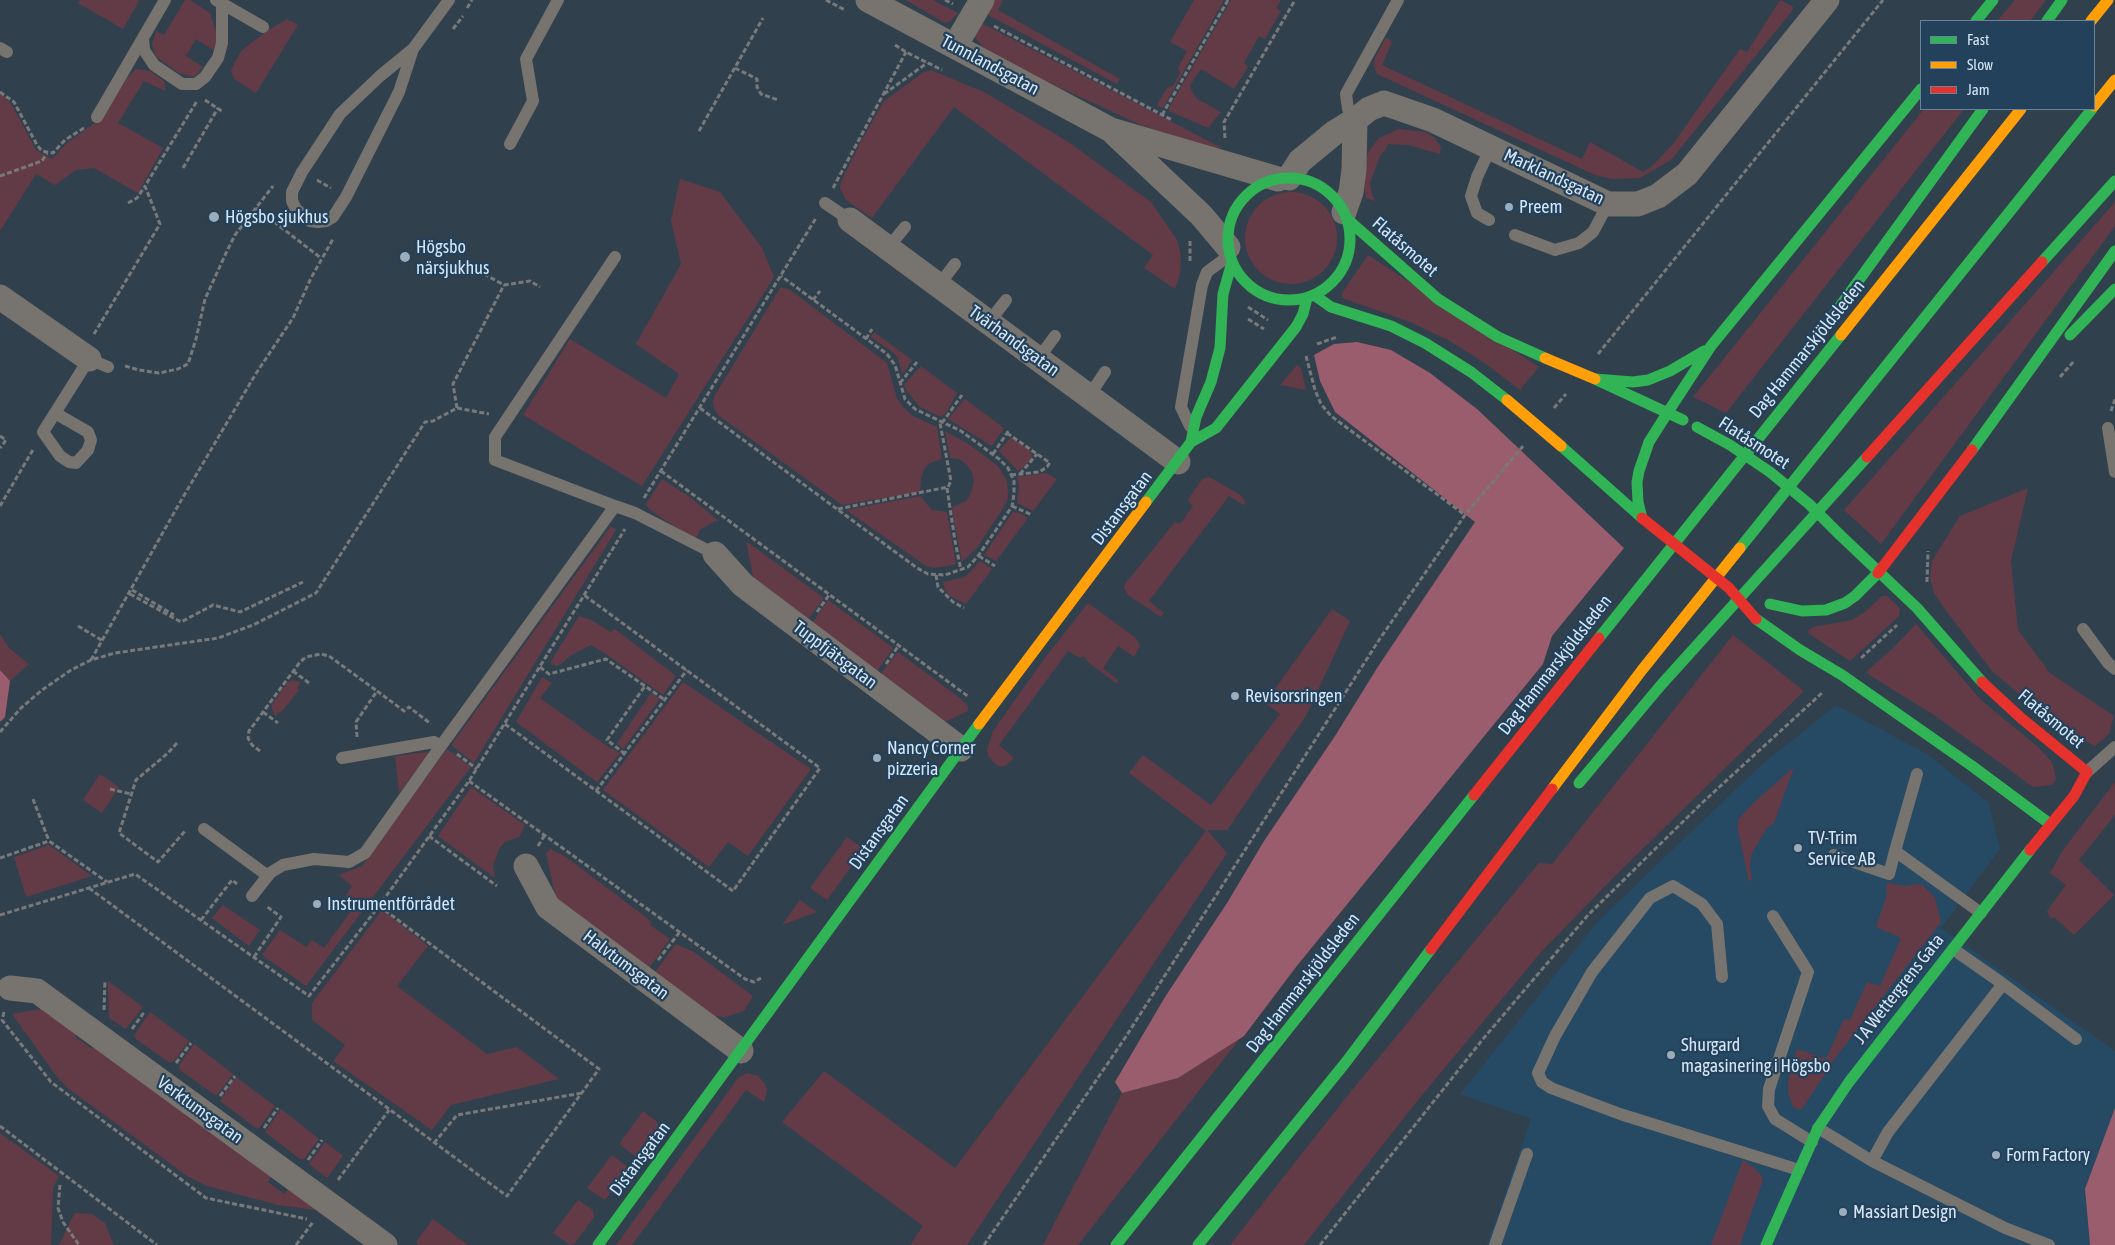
<!DOCTYPE html>
<meta charset="utf-8">
<style>
body{margin:0}
#map{position:relative;width:2115px;height:1245px;overflow:hidden;background:#30404d;font-family:"Asap Condensed",sans-serif}
canvas{display:block}
.legend{position:absolute;left:1920px;top:20px;width:175px;height:90px;box-sizing:border-box;background:#23415a;border:1px solid #6a8398;margin:0;padding:6px 9px;list-style:none;font-size:15px;color:#d5e6f6}
.legend li{display:flex;align-items:center;gap:10px;height:25px}
.legend b{width:25px;border:1px solid #6a8398}
</style>
<div id="map">
<canvas width="2115" height="1245"></canvas>
<ul class="legend">
<li><b style="height:6px;background:#30b455"></b>Fast</li>
<li><b style="height:6px;background:#ff9f0a"></b>Slow</li>
<li><b style="height:6px;background:#e5322d"></b>Jam</li>
</ul>
</div>
<script>
const ctx = document.querySelector('canvas').getContext('2d');
ctx.lineJoin = 'round';
function paint(path, color) {
  ctx.fillStyle = color;
  ctx.fill(path, 'evenodd');
}
function poly(rows) {
  const path = new Path2D();
  for (const r of rows) {
    if (r.length === 3) {
      path.moveTo(r[0] + r[2], r[1]);
      path.arc(r[0], r[1], r[2], 0, 2 * Math.PI);
      continue;
    }
    path.moveTo(r[0], r[1]);
    for (let i = 2; i < r.length; i += 2) path.lineTo(r[i], r[i + 1]);
  }
  return path;
}
function strokePath(path, color, width, dash) {
  ctx.strokeStyle = color;
  ctx.lineWidth = width;
  ctx.lineCap = dash ? 'butt' : 'round';
  ctx.setLineDash(dash || []);
  ctx.stroke(path);
}
function write(font, color, halo, rows, align = 'center') {
  ctx.font = font + ' "Asap Condensed",sans-serif';
  ctx.lineWidth = 4.5;
  ctx.setLineDash([]);
  ctx.textBaseline = 'middle';
  ctx.strokeStyle = halo;
  ctx.fillStyle = color;
  for (const [text, x, y, turn = 0] of rows) {
    ctx.save();
    ctx.translate(x, y);
    ctx.rotate((+turn || 0) * Math.PI / 180);
    ctx.textAlign = isNaN(turn) ? turn : align;
    if (halo) ctx.strokeText(text, 0, 0);
    ctx.fillText(text, 0, 0);
    ctx.restore();
  }
}
const built = poly([
 [1836,705,1927,754,1989,803,2000,849,1941,928,2115,1051,2115,1108,2085,1189,2090,1245,1487,1245,1531,1119,1460,1094,1598,921,1760,766]
]);
const green = poly([
 [80,0,138,0,139,1,123,29,78,3],
 [185,0,190,0,210,13,218,38,213,50,196,39,186,56,203,67,194,77,179,73,156,57,152,44,156,31,164,35],
 [906,0,933,0,958,13,949,22,945,23],
 [992,0,1003,0,998,10,1120,79,1117,84,990,16,988,13],
 [1194,0,1224,0,1163,108,1157,105,1167,88,1173,86,1180,73,1178,68,1187,51,1170,42],
 [1231,0,1281,0,1276,8,1281,11,1265,39,1259,36,1244,63,1248,67,1234,89,1201,69,1190,85,1191,90,1197,99,1221,112,1208,128,1169,111,1169,108],
 [1780,0,1790,5,1793,7,1792,11,1671,160,1640,178,1612,179,1595,175,1377,74,1374,66,1375,58,1386,37,1392,42,1382,65,1582,159,1590,142,1643,172,1652,166,1673,144,1740,49,1747,52],
 [2015,0,2046,0,2030,21,1997,21],
 [287,19,298,25,256,93,234,79,231,70,241,51,267,31],
 [981,23,1103,86,1222,148,1217,149,1200,145,1141,125,1011,65,983,47,974,36],
 [136,69,150,71,165,82,165,91,144,81,118,123,163,148,138,193,94,168,76,170,55,185,36,174,0,231,0,91,13,107,36,150,52,159,67,143,103,117,125,80],
 [931,70,984,92,1067,141,1151,202,1177,240,1181,255,1180,275,1175,289,1144,268,1153,255,954,107,872,218,846,200,840,188,841,182,861,141,884,101,924,72],
 [1924,109,1964,109,1726,413,1693,397],
 [1399,129,1425,132,1434,137,1441,147,1440,154,1408,145,1389,144,1380,156,1370,183,1372,195,1376,201,1366,198,1363,179,1368,152,1379,138],
 [680,179,720,192,762,248,774,277,642,486,523,415,570,339,666,398,679,374,636,344,681,264,671,221],
 [1291,238,46],
 [2115,202,2115,226,1881,544,1844,510],
 [1368,255,1539,367,1520,390,1486,364,1450,341,1410,322,1342,298,1342,293],
 [780,288,789,289,887,363,897,398,903,407,913,416,937,427,942,459,930,463,924,469,921,478,920,492,842,505,718,415,714,408,713,402,715,395],
 [874,332,912,360,904,373,902,373,898,358,894,353,871,337],
 [1297,365,1301,368,1306,390,1280,385],
 [921,366,957,393,947,411,941,417,920,407,906,390,904,385],
 [965,399,1004,428,992,446,948,419],
 [945,431,970,445,998,466,1007,481,1008,493,1007,501,998,516,976,549,962,562,952,511,953,507,966,501,970,495,974,481,972,472,966,464,959,459,950,458],
 [1011,437,1031,451,1032,457,1024,467,1018,471,999,451],
 [1046,473,1057,479,1033,511,1017,503,1019,487,1017,477],
 [1209,477,1239,494,1244,499,1245,504,1243,505,1229,496,1149,601,1164,613,1161,617,1128,595,1124,588,1125,584,1175,522,1180,524,1193,506,1188,501,1189,498,1202,479],
 [662,479,691,498,719,521,715,521,700,530,695,540,650,510,646,505,648,501],
 [2028,488,2011,561,2018,630,2050,673,2114,716,2109,734,2095,746,2057,726,1992,671,1944,608,1934,593,1930,577,1932,561,1960,516],
 [920,496,932,510,947,512,956,564,953,565,935,568,926,566,846,510],
 [1013,512,1020,513,1028,518,996,561,984,555],
 [611,526,616,530,474,763,451,745],
 [746,541,824,598,809,618,803,620,754,581],
 [980,561,992,569,966,604,950,596,945,590,943,582,965,577],
 [1882,596,1887,596,1900,608,1899,616,1850,661,1808,633,1809,630,1813,627,1852,620,1865,612],
 [828,600,893,648,876,673,811,625],
 [1088,603,1136,638,1140,646,1134,657,1118,646,1103,668,1118,680,1117,684,1088,662,1084,656,1080,658,1068,651,999,745,1014,758,1005,766,998,766,988,756,987,750,993,731,1044,659],
 [1332,609,1350,621,1306,716,1227,830,1207,830,1227,853,967,1245,910,1245,923,1226,782,1122,824,1071,955,1168,1206,831,1129,773,1143,755,1211,805,1280,714,1265,703],
 [579,616,591,620,611,632,615,629,676,676,663,695,606,654,591,645,570,656,561,664,555,666,551,663,551,661],
 [1916,624,1981,700,2038,747,2052,762,2056,779,2052,785,2033,787,1937,717,1868,674,1867,671,1892,649],
 [0,634,9,648,29,664,10,681,0,670],
 [1733,635,1804,691,1617,874,1542,951,1418,1100,1304,1245,1230,1245,1348,1095,1539,863,1552,864],
 [898,652,961,699,968,706,968,711,943,723,879,676],
 [542,677,552,683,540,698,610,748,620,753,597,782,516,722],
 [292,680,301,682,297,688,299,690,284,709,275,716,271,706,287,683],
 [683,682,811,769,748,856,728,842,709,867,603,790],
 [651,693,660,699,623,749,617,743],
 [447,749,471,767,306,986,262,955,280,930,306,947,312,940,324,948,351,911,341,903,352,886,339,875,362,866],
 [427,752,429,753,399,793,395,756],
 [1794,767,1774,823,1767,828,1751,855,1750,867,1752,879,1749,882,1738,830,1738,820,1753,803],
 [100,774,119,787,102,813,83,800],
 [2115,782,2115,815,2079,860,2114,895,2074,935,2054,917,2051,919,2047,911,2066,885,2050,873,2063,850],
 [471,787,525,825,519,837,505,842,499,849,493,866,495,878,438,836],
 [847,837,864,849,827,900,810,888],
 [49,845,92,876,26,897,14,857],
 [551,849,566,857,651,921,650,925,670,939,649,968,558,900,554,890,546,853],
 [1888,883,1905,886,1918,884,1924,886,1935,898,1941,922,1836,1057,1802,1109,1800,1110,1793,1107,1788,1092,1789,1076,1797,1049,1826,1059,1844,1019,1850,1020,1867,982,1880,986,1901,938,1876,927,1887,894,1886,886],
 [800,900,817,912,782,925],
 [223,905,260,930,249,946,212,918],
 [382,910,428,946,397,986,487,1054,517,1047,559,1079,451,1105,432,1130,333,1061,345,1045,312,1020,312,1003],
 [676,944,694,952,753,996,744,1011,726,1017,713,1016,654,973],
 [1296,967,1078,1245,1043,1245,1122,1093,1178,1078],
 [108,981,143,1007,126,1029,109,1018],
 [45,1008,80,1028,75,1037,91,1048,99,1046,274,1172,268,1182,285,1194,291,1184,316,1210,278,1205,207,1186,187,1176,69,1089,57,1077,12,1014],
 [150,1012,189,1041,175,1060,170,1063,136,1039,134,1035],
 [194,1044,233,1074,218,1094,215,1095,180,1070,179,1067,180,1064],
 [748,1073,758,1076,765,1084,767,1090,764,1102,746,1090,632,1245,616,1245,739,1077],
 [236,1077,275,1106,260,1127,257,1129,220,1101],
 [281,1109,319,1139,304,1159,300,1159,265,1132],
 [643,1111,656,1121,659,1125,659,1128,636,1157,619,1144],
 [0,1133,59,1176,53,1188,51,1245,0,1245],
 [325,1142,343,1156,327,1178,309,1164],
 [612,1155,628,1167,627,1172,605,1200,587,1188],
 [1743,1160,1752,1166,1761,1175,1763,1180,1740,1245,1711,1245],
 [578,1200,593,1210,594,1217,575,1243,570,1245,553,1233],
 [76,1213,92,1214,105,1223,114,1245,59,1245,74,1214],
 [433,1219,468,1245,418,1245,416,1242]
]);
const forest = poly([
 [1357,342,1391,350,1430,373,1477,409,1624,548,1552,636,1543,664,1296,967,1244,1036,1178,1078,1122,1093,1115,1082,1165,997,1227,903,1264,841,1335,736,1379,665,1475,522,1335,412,1320,381,1314,355,1334,344],
 [0,670,10,681,5,717,0,722],
 [2115,1108,2115,1245,2090,1245,2085,1189]
]);
const path = poly([
 [826,0,845,10],
 [945,0,953,4],
 [467,8,472,0],
 [994,26,1172,120],
 [453,29,463,16],
 [895,45,906,52,942,70],
 [735,68,757,79,757,87,761,94,778,100],
 [0,92,14,102,37,145,42,151,53,153,65,140,84,128],
 [884,94,927,63],
 [205,100,223,112],
 [1162,115,1228,0],
 [699,131,763,18],
 [1225,138,1224,122,1295,0],
 [183,168,218,108],
 [0,176,42,161,47,153],
 [317,180,331,188],
 [833,188,906,52],
 [128,203,137,198,145,186],
 [256,208,321,258],
 [1190,241,1190,262],
 [484,274,504,285,530,281,540,287],
 [813,300,820,291],
 [1248,307,1268,320],
 [1248,319,1264,329],
 [94,334,160,224,145,186,197,101],
 [866,339,872,329],
 [1317,344,1337,337],
 [1598,354,1883,0],
 [1306,356,1315,390,1321,404,1331,416,1465,515],
 [125,366,139,370,159,373,178,369,188,364,196,339,205,299,227,251,235,235,273,186],
 [2060,377,2074,361],
 [900,383,917,362],
 [457,408,453,384,504,285],
 [700,408,917,568,928,574,945,575,968,567,978,556,1007,514,1012,506,1014,494,1014,481,1008,468,999,459,961,431,915,409,905,399,895,365,887,354,781,276],
 [1554,408,1566,394],
 [2111,411,2115,399],
 [942,423,962,395],
 [1007,433,1050,463],
 [0,436,6,440,0,448],
 [993,454,1009,430],
 [661,471,969,697],
 [1020,474,1037,454],
 [1011,475,1039,472,1047,467,1051,461],
 [947,488,955,541,961,570],
 [644,498,816,218],
 [0,506,34,448],
 [1012,506,1032,515],
 [838,509,948,487,951,481,940,423],
 [979,556,995,566],
 [936,575,938,587,953,602,964,608],
 [1927,582,1928,551],
 [132,590,174,615],
 [130,594,181,622,213,605,240,612,303,582],
 [817,612,829,595],
 [78,626,103,641],
 [1861,658,1897,625],
 [91,660,179,504,255,375,293,318,311,278,333,239],
 [886,664,899,645],
 [540,667,549,674,606,659,665,700],
 [293,671,309,683],
 [263,712,278,723],
 [505,724,733,891,820,768,584,595],
 [0,732,21,708,42,690,71,670,91,660,115,653,218,638,253,625,316,593,425,422,433,421,457,408,489,414],
 [357,737,356,722,377,691,404,711,409,707,431,724],
 [177,743,168,753,136,780,119,833,158,862,186,830],
 [260,751,252,745,248,738,249,731,300,662,306,657,321,654,329,656,377,691],
 [457,754,477,769],
 [625,754,607,740,645,686],
 [469,781,745,979,754,982,761,978],
 [110,789,131,794],
 [596,791,687,670],
 [33,799,49,841],
 [429,836,497,886],
 [538,846,544,836],
 [0,858,49,841,107,882],
 [89,888,507,1196,599,1069,379,906],
 [0,915,135,874,309,996,379,906,469,781,625,529],
 [201,920,232,880,237,884],
 [254,957,281,917,266,906],
 [658,960,679,933],
 [104,1010,105,980],
 [4,1012,2,1020,51,1082,206,1198,307,1219],
 [132,1029,145,1011],
 [176,1063,191,1043],
 [220,1096,235,1076],
 [0,1126,157,1245],
 [264,1128,278,1108],
 [434,1143,457,1115,582,1093],
 [308,1160,322,1140],
 [338,1180,389,1110],
 [60,1185,58,1208,63,1222,79,1245],
 [296,1245,313,1222],
 [984,1245,1125,1038,1379,640,1465,515,1523,446],
 [1320,1245,1483,1039,1588,915,1703,802,1823,692]
]);
const lane = poly([
 [216,0,263,27],
 [143,38,144,50,154,65,182,84,196,84,205,77,218,58,222,43,222,4],
 [0,48,7,52],
 [413,49,399,92,346,197,333,217,326,221,318,222,310,221,296,209,292,201,292,192,302,172,340,114,380,76,413,49,449,0],
 [97,117,165,0],
 [1355,120,1348,109,1346,94,1398,0],
 [510,144,533,101,526,59,558,0],
 [825,203,850,220],
 [1489,220,1477,213,1471,196,1477,177,1491,147],
 [1515,235,1555,250,1579,243,1593,232,1608,204],
 [888,248,905,227],
 [939,285,955,264],
 [989,322,1006,300],
 [1038,359,1055,336],
 [1089,396,1105,372],
 [55,413,88,432,91,440,88,450,76,463,69,462,60,456,43,432,55,413,89,359,108,367],
 [1190,426,1181,407,1202,285,1207,272,1230,255],
 [2108,428,2115,472],
 [615,506,495,460,495,437,615,257],
 [2083,629,2108,663,2115,669],
 [342,758,434,742,440,746],
 [2087,772,2115,747],
 [1917,774,1895,851,1981,913],
 [204,829,268,876],
 [1834,855,1889,874,1895,851],
 [252,896,270,873,283,865,314,859,349,862,365,853,443,743,615,506,635,513,715,554],
 [1773,916,1808,972,1769,1089,1768,1106,1775,1119,1812,1142],
 [1722,977,1717,924,1702,904,1673,886,1650,898,1592,972,1555,1036,1538,1073,1542,1082,1551,1088,1620,1114,1799,1170],
 [2003,984,2076,1039],
 [1818,1128,1872,1161,1888,1132,2003,984,1953,949],
 [1872,1161,2005,1228,2049,1245],
 [1495,1245,1527,1154]
]);
const street = poly([
 [868,0,1111,130,1278,179],
 [955,46,982,0],
 [1115,134,1201,215,1228,247],
 [1289,178,1300,161,1334,133,1355,120,1369,109,1384,103,1433,120,1608,204,1638,204,1658,196,1687,174,1827,0],
 [1344,212,1351,192,1354,170,1355,120],
 [850,220,1178,462],
 [0,297,89,359],
 [715,554,743,585,961,749],
 [526,866,548,907,741,1051],
 [10,988,37,991,385,1245]
]);
const fast = poly([
 [1976,21,1993,0],
 [2047,21,2062,0],
 [1289,239,61],
 [1347,219,1438,299,1498,337,1545,358],
 [2042,262,2115,181],
 [1314,295,1331,307,1391,326,1425,343,1471,372,1507,400],
 [1830,320,1983,109],
 [2070,335,2115,289],
 [1595,379,1633,382,1648,380,1670,371,1704,351],
 [1597,380,1683,420],
 [1668,412,1711,346,1921,89],
 [1191,442,1216,428,1296,327,1303,314,1307,298],
 [1561,446,1642,518],
 [1972,450,2115,251],
 [1146,502,1191,442,1196,417,1211,382,1220,348,1223,294,1232,262],
 [1642,518,1638,502,1637,482,1639,471,1649,442,1668,412],
 [1839,534,1917,608,1982,682],
 [1740,548,2092,109],
 [1770,604,1802,611,1826,610,1845,603,1855,596,1878,573],
 [1756,619,1800,650,1842,675,1972,766,2050,824],
 [1599,638,1841,335],
 [1579,783,1661,685,1867,457],
 [598,1245,979,724],
 [1116,1245,1474,795],
 [1198,1245,1346,1062,1431,949],
 [1766,1245,1818,1128,1849,1082,2030,850]
]);
const slow = poly([
 [2091,21,2108,0],
 [2094,106,2115,80],
 [1841,335,2021,109],
 [979,724,1146,502],
 [1552,789,1642,670,1740,548]
]);
const jam = poly([
 [1867,457,2042,262],
 [1878,573,1972,450],
 [1982,682,2021,718,2087,772,2074,796,2030,850],
 [1474,795,1599,638],
 [1431,949,1552,789]
]);
const fastBridge = poly([
 [1697,427,1730,445,1770,472,1809,504,1839,534]
]);
const slowBridge = poly([
 [1545,358,1595,379],
 [1507,400,1561,446]
]);
const jamBridge = poly([
 [1642,518,1729,588,1756,619]
]);
const markers = [
 [1509,207,5,"#9bacbb"],
 [214,217,6,"#9bacbb"],
 [405,257,6,"#9bacbb"],
 [1235,696,5,"#9bacbb"],
 [877,758,5,"#9bacbb"],
 [1798,848,5,"#9bacbb"],
 [317,904,5,"#9bacbb"],
 [1671,1055,5,"#9bacbb"],
 [1996,1155,5,"#9bacbb"],
 [1843,1212,5,"#9bacbb"]
];
const streetNames = [
 ["Tunnlandsgatan",990,65,28],
 ["Marklandsgatan",1554,177,25],
 ["Flatåsmotet",1405,247,41],
 ["Tvärhandsgatan",1014,341,36],
 ["Dag Hammarskjöldsleden",1807,349,-51],
 ["Flatåsmotet",1754,443,33],
 ["Distansgatan",1122,508,-53],
 ["Tuppfjätsgatan",835,655,37],
 ["Dag Hammarskjöldsleden",1555,665,-52],
 ["Flatåsmotet",2051,719,40],
 ["Distansgatan",879,832,-54],
 ["Halvtumsgatan",626,965,37],
 ["Dag Hammarskjöldsleden",1303,983,-52],
 ["J A Wettergrens Gata",1899,989,-52],
 ["Verktumsgatan",200,1110,36],
 ["Distansgatan",640,1159,-53]
];
const poiNames = [
 ["Preem",1519,207],
 ["Högsbo sjukhus",225,217],
 ["Högsbo",416,247],
 ["närsjukhus",416,268],
 ["Revisorsringen",1245,696],
 ["Nancy Corner",887,748],
 ["pizzeria",887,769],
 ["TV-Trim",1808,838],
 ["Service AB",1808,859],
 ["Instrumentförrådet",327,904],
 ["Shurgard",1681,1045],
 ["magasinering i Högsbo",1681,1066],
 ["Form Factory",2006,1155],
 ["Massiart Design",1853,1212]
];
paint(built, '#264964');
paint(green, '#633b47');
paint(forest, '#9a5d6e');
strokePath(path, '#78797a', 3, [5, 2.5]);
strokePath(lane, '#77736e', 12);
strokePath(street, '#77736e', 25);
strokePath(fast, '#30b455', 11);
strokePath(slow, '#ff9f0a', 11);
strokePath(jam, '#e5322d', 11);
strokePath(fastBridge, '#30b455', 11);
strokePath(slowBridge, '#ff9f0a', 11);
strokePath(jamBridge, '#e5322d', 11);
for (const [x, y, r, color] of markers) {
  const dot = new Path2D();
  dot.arc(x, y, r, 0, 2 * Math.PI);
  ctx.fillStyle = color;
  ctx.fill(dot);
  strokePath(dot, '#23415a', 2);
}
write('18px', '#d5e6f6', '#23415a', streetNames);
write('18px', '#d5e6f6', '#23415a', poiNames, 'left');
</script>
